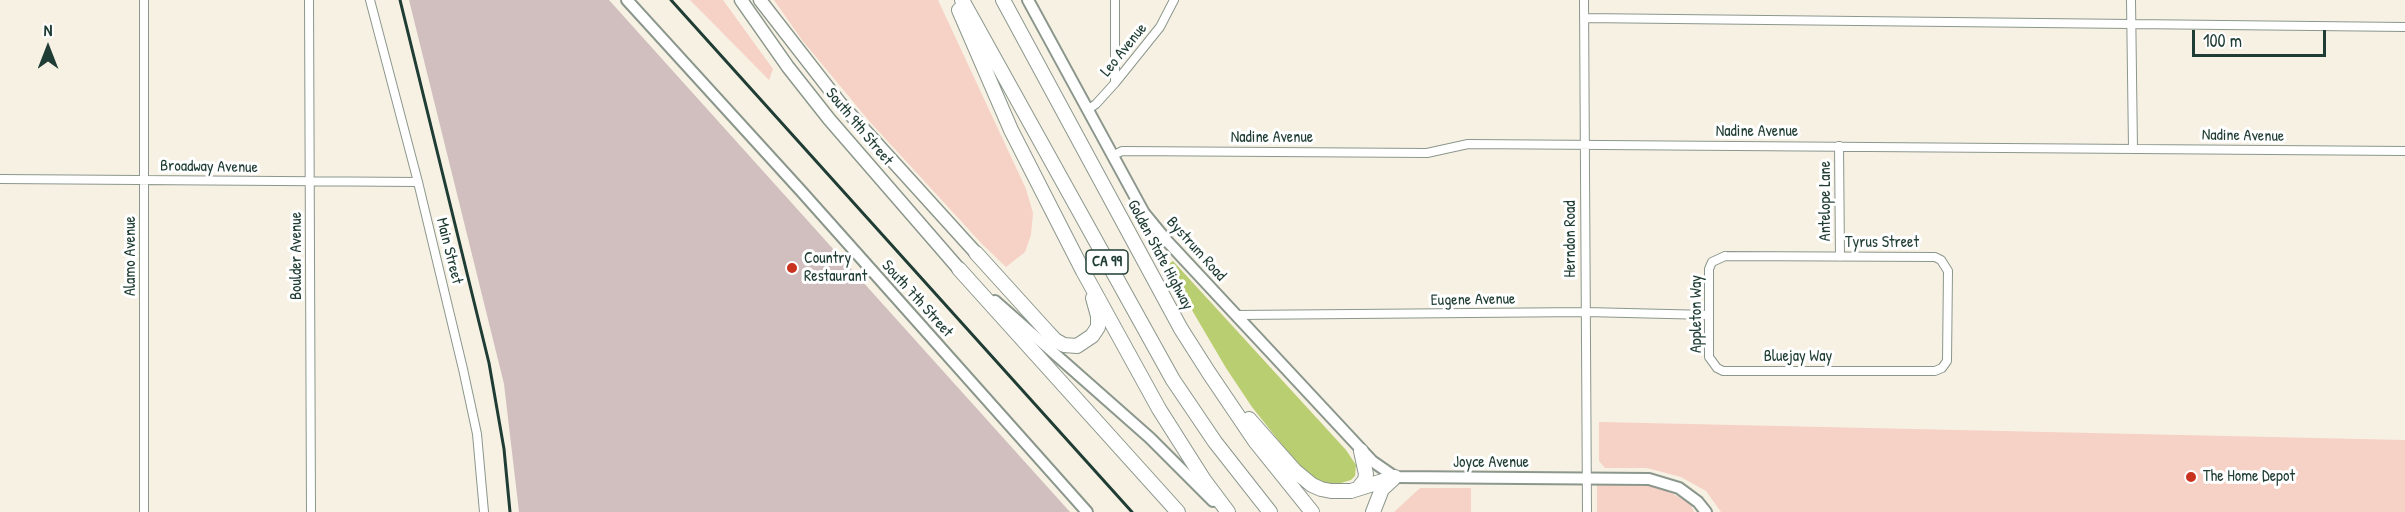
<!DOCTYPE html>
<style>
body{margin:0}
#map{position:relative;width:2405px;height:512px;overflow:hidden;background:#f7f1e3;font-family:"Patrick Hand",sans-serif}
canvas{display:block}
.north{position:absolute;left:18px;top:18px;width:60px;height:60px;-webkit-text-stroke:4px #fff;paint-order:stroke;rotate:0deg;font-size:16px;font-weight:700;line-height:24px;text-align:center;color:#1f3d34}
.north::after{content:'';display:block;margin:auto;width:21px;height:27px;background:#1f3d34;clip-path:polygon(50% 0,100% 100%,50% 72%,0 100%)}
.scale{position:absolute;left:2192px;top:30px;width:134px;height:27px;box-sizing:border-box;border:3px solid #1f3d34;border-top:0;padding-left:8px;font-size:18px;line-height:21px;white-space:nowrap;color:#1f3d34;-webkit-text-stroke:4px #fff;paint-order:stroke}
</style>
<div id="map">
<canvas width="2405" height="512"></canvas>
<div class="north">N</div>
<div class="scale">100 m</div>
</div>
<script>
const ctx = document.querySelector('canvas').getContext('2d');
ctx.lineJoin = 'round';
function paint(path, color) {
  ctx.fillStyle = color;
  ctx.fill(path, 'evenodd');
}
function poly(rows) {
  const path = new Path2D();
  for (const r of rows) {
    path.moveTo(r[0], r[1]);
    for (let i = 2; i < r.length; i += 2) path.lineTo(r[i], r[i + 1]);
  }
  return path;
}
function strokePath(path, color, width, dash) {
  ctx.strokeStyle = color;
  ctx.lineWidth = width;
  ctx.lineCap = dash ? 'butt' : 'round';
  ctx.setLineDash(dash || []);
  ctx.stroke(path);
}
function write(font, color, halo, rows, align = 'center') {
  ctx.font = font + ' "Patrick Hand",sans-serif';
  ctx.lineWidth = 6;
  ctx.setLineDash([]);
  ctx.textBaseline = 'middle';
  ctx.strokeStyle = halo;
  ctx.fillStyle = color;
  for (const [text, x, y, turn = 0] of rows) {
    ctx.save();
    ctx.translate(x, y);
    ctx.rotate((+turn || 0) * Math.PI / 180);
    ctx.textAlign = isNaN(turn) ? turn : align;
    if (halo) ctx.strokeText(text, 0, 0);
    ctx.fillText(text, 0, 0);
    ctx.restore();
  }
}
const built = poly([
 [690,0,723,0,773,69,769,80],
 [774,0,938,0,1026,189,1033,213,1031,235,1025,252,1006,267,982,244,870,122,802,40],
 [1599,422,2405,440,2405,512,1721,512,1706,491,1681,477,1647,468,1605,468,1599,461],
 [1597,483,1654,484,1690,503,1694,512,1597,512],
 [1420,488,1471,488,1471,512,1394,512]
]);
const industrial = poly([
 [409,0,609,0,1070,512,519,512,504,384]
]);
const green = poly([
 [1173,261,1346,450,1356,465,1355,476,1351,480,1334,485,1321,482,1310,477,1298,465,1252,407,1226,368,1166,266]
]);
const street = poly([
 [144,0,144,512],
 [309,0,311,512],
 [370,0,418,182,463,369,477,434,484,512],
 [1115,0,1115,82],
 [1584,0,1587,512],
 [2131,0,2133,149],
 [1584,18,2405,27],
 [1087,110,1096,104,1115,83,1160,27,1174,0],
 [1839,146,1840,257],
 [1112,156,1122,151,1427,153,1468,144,2405,151],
 [0,179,418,182],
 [1725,256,1935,257,1941,260,1948,271,1947,361,1942,368,1935,371,1723,371,1717,368,1709,357,1709,269,1712,262,1725,256],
 [1237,315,1586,312,1709,315]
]);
const secondary = poly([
 [627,0,802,192,1087,512],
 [1028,0,1144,213,1167,241,1372,461,1395,477,1649,479,1679,488,1698,502,1706,512],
 [995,301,1150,438,1213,501]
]);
const primary = poly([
 [741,0,788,67,829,119,959,269],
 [760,0,840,103,976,253]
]);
const highway = poly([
 [962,0,1173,380,1215,442,1270,512],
 [1003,0,1181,329,1209,373,1255,441,1312,512],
 [959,10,1011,130,1083,271,1159,409,1204,480,1228,512],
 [976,253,1044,328,1055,340,1064,345,1077,346,1092,336,1098,327,1098,316,1093,298],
 [959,269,1178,512],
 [1249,419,1295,471,1312,485,1321,489,1331,491,1351,491,1395,477],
 [1360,486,1365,480,1366,474,1361,451],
 [1373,512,1382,489,1393,479]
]);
const rail = poly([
 [400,0,489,363,504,449,510,512],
 [671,0,1132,512]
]);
const markers = [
 [792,268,6,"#c8321e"],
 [2191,477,6,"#c8321e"]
];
const shields = [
 [1107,262,42]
];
const shieldNames = [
 ["CA 99",1107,262]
];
const streetNames = [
 ["Leo Avenue",1124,50,-51],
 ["South 9th Street",859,127,50],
 ["Nadine Avenue",1757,132],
 ["Nadine Avenue",2243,136,1],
 ["Nadine Avenue",1272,138],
 ["Broadway Avenue",209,167,1],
 ["Antelope Lane",1826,201,-90],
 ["Herndon Road",1571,239,-90],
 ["Tyrus Street",1882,243],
 ["Bystrum Road",1196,249,48],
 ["Main Street",449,251,76],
 ["Golden State Highway",1160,255,62],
 ["Alamo Avenue",131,256,-90],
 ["Boulder Avenue",297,256,-90],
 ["South 7th Street",917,299,48],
 ["Eugene Avenue",1473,300,-1],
 ["Appleton Way",1697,314,-90],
 ["Bluejay Way",1798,357],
 ["Joyce Avenue",1491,463]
];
const poiNames = [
 ["Country",804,259],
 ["Restaurant",804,277],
 ["The Home Depot",2203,477]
];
paint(built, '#f6d1c5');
paint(industrial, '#d1bfbf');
paint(green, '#b9cd71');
strokePath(street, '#8b978c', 10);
strokePath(secondary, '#8b978c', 14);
strokePath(primary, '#8b978c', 15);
strokePath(highway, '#8b978c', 16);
strokePath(street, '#fff', 8);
strokePath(secondary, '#fff', 10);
strokePath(primary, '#fff', 12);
strokePath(highway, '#fff', 14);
strokePath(rail, '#1f3d34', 3);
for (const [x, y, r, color] of markers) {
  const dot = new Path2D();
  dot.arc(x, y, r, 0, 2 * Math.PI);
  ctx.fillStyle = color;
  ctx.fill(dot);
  strokePath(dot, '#fff', 2);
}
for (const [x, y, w] of shields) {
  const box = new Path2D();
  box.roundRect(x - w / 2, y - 12, w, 24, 4.5);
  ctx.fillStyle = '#fff';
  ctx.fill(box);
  strokePath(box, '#1f3d34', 1.5);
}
write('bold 15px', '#1f3d34', null, shieldNames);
write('16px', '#1f3d34', '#fff', streetNames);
write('16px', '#1f3d34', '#fff', poiNames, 'left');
</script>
